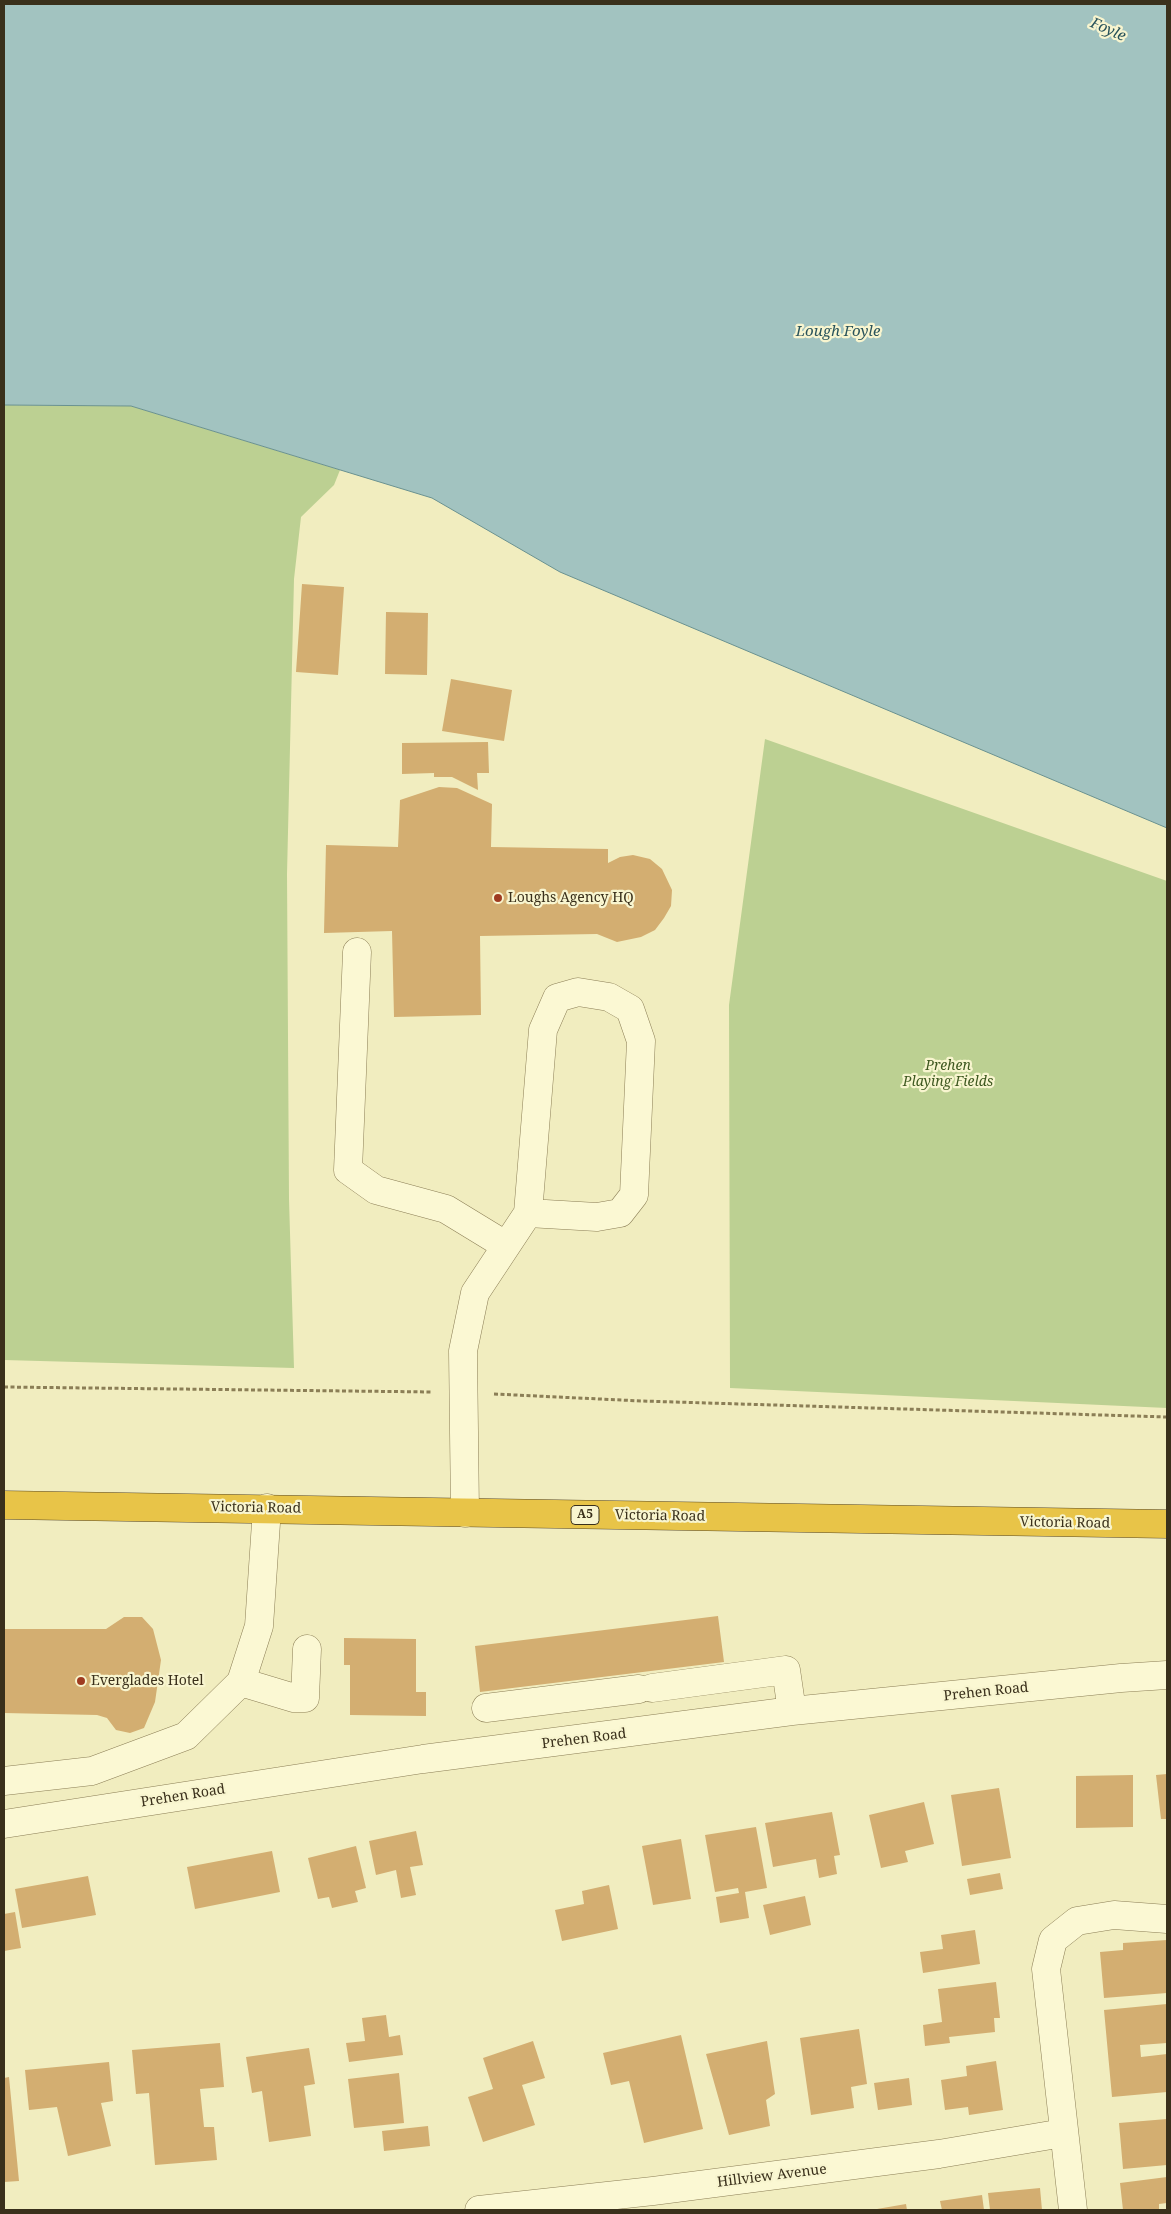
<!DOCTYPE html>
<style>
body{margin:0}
#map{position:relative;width:1171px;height:2214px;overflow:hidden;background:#f1edbf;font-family:"Noto Serif",serif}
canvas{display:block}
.frame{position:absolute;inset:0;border:5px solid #3a301b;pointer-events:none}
</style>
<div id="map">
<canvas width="1171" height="2214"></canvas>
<div class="frame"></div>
</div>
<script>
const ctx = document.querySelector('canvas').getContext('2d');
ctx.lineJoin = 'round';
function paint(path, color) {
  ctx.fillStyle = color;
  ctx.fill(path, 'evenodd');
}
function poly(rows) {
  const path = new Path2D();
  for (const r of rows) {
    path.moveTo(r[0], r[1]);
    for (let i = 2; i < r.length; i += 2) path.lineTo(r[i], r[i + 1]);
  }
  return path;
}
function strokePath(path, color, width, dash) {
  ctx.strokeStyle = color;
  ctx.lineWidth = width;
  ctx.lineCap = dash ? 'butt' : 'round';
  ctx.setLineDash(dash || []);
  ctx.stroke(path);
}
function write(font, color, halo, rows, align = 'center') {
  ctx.font = font + ' "Noto Serif",serif';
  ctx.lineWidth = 4.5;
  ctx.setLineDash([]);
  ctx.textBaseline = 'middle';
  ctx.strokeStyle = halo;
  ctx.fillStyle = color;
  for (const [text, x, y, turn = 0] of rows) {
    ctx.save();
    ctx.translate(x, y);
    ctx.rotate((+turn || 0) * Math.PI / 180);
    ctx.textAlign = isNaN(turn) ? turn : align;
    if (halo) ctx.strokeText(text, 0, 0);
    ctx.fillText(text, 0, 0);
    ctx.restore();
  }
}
const green = poly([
 [4,405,131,406,340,470,334,485,301,517,294,579,287,874,289,1199,294,1368,4,1360],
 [765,739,1167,881,1167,1408,730,1388,729,1005]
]);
const water = poly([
 [4,4,1167,4,1167,828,560,572,432,498,131,406,4,405,4,4]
]);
const building = poly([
 [302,584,344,587,338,675,296,672],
 [386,612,428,613,427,675,385,674],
 [451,679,512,690,504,741,442,731],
 [488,742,489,773,477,773,478,790,452,777,434,777,434,773,402,774,402,743],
 [439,787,457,788,492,804,491,847,608,849,608,863,620,857,633,855,650,859,662,869,672,890,671,906,664,918,655,930,641,937,617,942,597,934,480,936,481,1015,394,1017,392,931,324,933,326,845,398,847,400,800],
 [718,1616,724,1662,480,1692,475,1646],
 [124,1617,142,1617,153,1629,161,1660,155,1702,144,1728,130,1733,116,1730,107,1718,97,1715,4,1713,4,1629,106,1629],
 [344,1638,416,1639,416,1692,426,1692,426,1716,350,1715,350,1665,344,1665],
 [1167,1774,1167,1819,1161,1819,1156,1775],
 [1133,1775,1133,1827,1076,1828,1076,1776],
 [999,1788,1011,1858,962,1866,951,1795],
 [924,1802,934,1844,905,1851,908,1862,881,1868,869,1815],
 [832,1812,840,1855,834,1856,837,1874,819,1878,816,1859,773,1867,765,1823],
 [756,1827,767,1888,745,1892,749,1918,720,1923,716,1897,739,1893,738,1888,715,1892,705,1835],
 [416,1831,423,1865,410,1867,416,1895,401,1898,396,1870,376,1875,369,1841],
 [681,1839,691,1899,653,1905,642,1846],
 [356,1846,366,1888,355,1891,358,1902,332,1908,329,1897,318,1899,308,1858],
 [272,1851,280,1892,195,1909,187,1867],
 [1000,1873,1003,1889,970,1895,967,1879],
 [88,1876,96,1915,22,1928,15,1889],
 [609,1885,618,1929,562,1941,555,1910,584,1904,582,1891],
 [805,1896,811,1925,770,1935,763,1905],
 [15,1912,21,1948,4,1951,4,1914],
 [975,1930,980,1964,923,1973,920,1952,943,1949,941,1935],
 [1167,1940,1167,1993,1104,1998,1100,1952,1123,1950,1123,1943],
 [996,1982,1000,2018,994,2018,995,2032,949,2037,950,2043,925,2046,923,2025,942,2022,938,1989],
 [1167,2004,1167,2043,1140,2045,1141,2057,1167,2054,1167,2092,1112,2097,1104,2010],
 [386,2015,389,2037,400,2035,403,2055,349,2062,346,2043,365,2041,362,2018],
 [859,2029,867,2084,851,2087,854,2108,811,2115,800,2038],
 [681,2035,703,2129,644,2143,629,2081,611,2085,603,2053],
 [533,2041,545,2078,522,2085,535,2125,483,2142,468,2097,493,2089,483,2058],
 [767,2041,775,2094,766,2100,770,2126,729,2135,706,2054],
 [220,2043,224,2087,200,2089,204,2127,214,2127,217,2160,155,2165,149,2093,136,2094,132,2050],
 [309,2048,315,2084,304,2086,311,2136,269,2142,262,2091,252,2093,246,2057],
 [996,2061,1003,2110,969,2115,968,2107,945,2110,941,2080,967,2076,966,2066],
 [109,2062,113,2101,101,2103,111,2146,68,2156,57,2107,29,2110,25,2070],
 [399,2073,404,2123,354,2128,348,2079],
 [9,2077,19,2181,4,2182,4,2078],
 [909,2078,912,2105,878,2110,874,2083],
 [1167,2119,1167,2165,1123,2169,1119,2123],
 [428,2126,430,2146,384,2151,382,2131],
 [1167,2177,1167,2203,1159,2204,1159,2210,1123,2210,1120,2183],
 [1040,2188,1042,2210,990,2210,988,2193],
 [982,2195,984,2210,942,2210,940,2201],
 [906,2204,907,2210,877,2210,877,2209]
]);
const path = poly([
 [4,1387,433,1392],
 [494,1394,642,1401,1167,1417]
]);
const minor = poly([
 [357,952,348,1170,376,1190,446,1209,505,1245],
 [465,1513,463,1351,475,1293,528,1213,543,1030,557,998,578,992,609,997,630,1009,641,1041,634,1195,620,1213,597,1217,528,1213],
 [241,1682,294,1698,305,1698,307,1649],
 [652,1688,786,1670,792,1711],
 [486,1708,639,1689],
 [4,1781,92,1771,186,1736,241,1682,259,1626,267,1508],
 [4,1824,423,1759,792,1711,1121,1678,1167,1675],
 [479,2210,653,2191,939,2154,1063,2133],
 [1073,2210,1046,1969,1053,1940,1077,1921,1114,1915,1167,1919]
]);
const highway = poly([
 [4,1505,1167,1524]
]);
const markers = [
 [498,898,5,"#9f3b21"],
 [81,1681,5,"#9f3b21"]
];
const shields = [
 [585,1515,28]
];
const shieldNames = [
 ["A5",585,1515]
];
const poiNames = [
 ["Loughs Agency HQ",508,898],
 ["Everglades Hotel",91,1681]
];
const parkNames = [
 ["Prehen",948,1066],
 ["Playing Fields",948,1082]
];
const streetNames = [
 ["Victoria Road",256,1508,1],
 ["Victoria Road",660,1516,1],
 ["Victoria Road",1065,1523,1],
 ["Prehen Road",986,1692,-6],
 ["Prehen Road",584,1739,-7],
 ["Prehen Road",183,1796,-9],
 ["Hillview Avenue",772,2176,-7]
];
const waterNames = [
 ["Foyle",1108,30,24],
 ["Lough Foyle",838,332]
];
paint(green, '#bcd092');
paint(water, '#a2c3c0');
strokePath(water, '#699190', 1);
paint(building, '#d3ae71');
strokePath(minor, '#8b7e56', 29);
strokePath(highway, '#594a2b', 29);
strokePath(path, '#8b7e56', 3, [4, 2.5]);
strokePath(minor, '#fbf8d3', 28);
strokePath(highway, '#e8c448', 28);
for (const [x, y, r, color] of markers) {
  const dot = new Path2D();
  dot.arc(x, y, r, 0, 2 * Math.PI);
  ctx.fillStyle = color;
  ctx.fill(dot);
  strokePath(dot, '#f8f5cf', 2);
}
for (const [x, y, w] of shields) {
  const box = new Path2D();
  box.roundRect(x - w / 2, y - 9.5, w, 19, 4);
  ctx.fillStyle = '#f8f5cf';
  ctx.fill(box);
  strokePath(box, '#3a301b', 1);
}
write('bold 12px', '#3a301b', null, shieldNames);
write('14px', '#3a301b', '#f8f5cf', poiNames, 'left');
write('italic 14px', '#3e5820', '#f8f5cf', parkNames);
write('14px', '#3a301b', '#f8f5cf', streetNames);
write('italic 15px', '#29535b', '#f8f5cf', waterNames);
</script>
